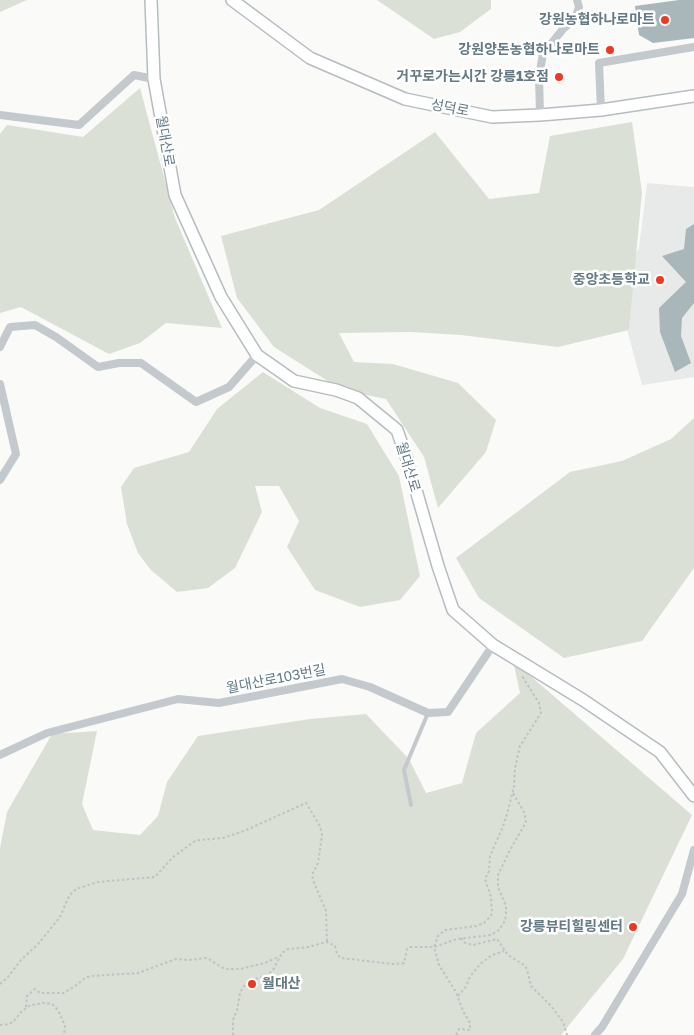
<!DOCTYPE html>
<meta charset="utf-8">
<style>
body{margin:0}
canvas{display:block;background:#fafaf8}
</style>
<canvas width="694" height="1035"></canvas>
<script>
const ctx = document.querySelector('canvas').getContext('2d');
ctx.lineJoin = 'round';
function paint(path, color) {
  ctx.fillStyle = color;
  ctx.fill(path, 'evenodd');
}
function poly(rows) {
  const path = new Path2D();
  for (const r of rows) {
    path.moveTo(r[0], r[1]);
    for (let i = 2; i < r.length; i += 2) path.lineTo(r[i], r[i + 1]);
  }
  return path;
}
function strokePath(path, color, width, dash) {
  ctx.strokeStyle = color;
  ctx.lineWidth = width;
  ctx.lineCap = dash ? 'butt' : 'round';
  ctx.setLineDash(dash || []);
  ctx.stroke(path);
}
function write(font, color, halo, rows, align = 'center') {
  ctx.font = font + ' "Golos Text","Noto Sans KR",sans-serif';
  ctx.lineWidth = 5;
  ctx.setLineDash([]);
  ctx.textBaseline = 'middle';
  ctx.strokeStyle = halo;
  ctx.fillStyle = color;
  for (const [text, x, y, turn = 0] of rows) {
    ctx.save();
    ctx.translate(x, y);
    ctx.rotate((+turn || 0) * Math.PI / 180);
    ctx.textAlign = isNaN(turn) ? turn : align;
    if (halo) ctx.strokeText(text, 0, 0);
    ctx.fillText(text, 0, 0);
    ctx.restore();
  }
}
const built = poly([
 [647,183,694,187,694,377,642,385,622,311,630,264,639,248]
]);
const green = poly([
 [0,0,27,0,0,12],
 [377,0,491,0,491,9,460,32,434,39],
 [140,88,175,218,222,328,166,323,140,343,109,354,21,307,0,313,0,134,7,125,83,137],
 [632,122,642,192,629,330,558,347,461,335,411,332,339,333,354,362,393,364,458,383,496,420,486,452,438,508,424,457,386,399,342,390,274,347,237,298,221,236,319,210,435,132,489,199,539,193,550,136],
 [263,372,320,408,367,424,399,476,420,576,400,600,360,607,315,590,287,547,299,521,279,486,255,486,262,512,235,568,208,588,177,592,151,570,138,553,127,524,121,487,134,468,189,452,217,409],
 [694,418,694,568,642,641,564,658,479,598,456,558,570,472,622,461,671,439],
 [513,661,692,815,623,959,561,1035,0,1035,0,848,7,812,52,734,97,731,82,804,93,830,140,835,158,816,167,782,198,736,310,719,366,714,409,759,426,793,462,783,476,733,520,693]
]);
const building = poly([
 [679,0,694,0,694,38,653,43,639,35,635,6],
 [694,224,694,303,682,318,681,336,691,363,675,372,660,332,659,308,686,282,662,256,684,249,686,229]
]);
const path = poly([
 [461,938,465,943,473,945,497,939,508,955,524,965,527,969,531,986,551,1006,563,1022,567,1035],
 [0,984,8,977,21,960,39,943,60,917,69,896,76,889,98,882,155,877,173,857,195,841,200,840,223,838,244,831,306,803,320,826,322,835,318,863,312,875,313,880,326,911,327,942],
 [458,996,465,988,470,977,480,964,492,955,504,951],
 [26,1007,27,996,35,989,40,993,63,993,74,987,85,978,91,976,138,973,176,959,189,960,207,958,223,968,228,969,240,969,265,963,278,957],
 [0,1025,9,1024,13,1022,22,1011,31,1005,44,1003,52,1004,58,1010,62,1019,65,1026,64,1035],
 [233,1035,233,1020,237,1010,240,993,243,987,250,981,269,974,273,970,282,953,288,949,308,947,327,942,335,946,337,954,341,958,393,964,404,963,407,949,410,947,434,947,457,939,491,935,499,930,505,921,506,914,506,906,498,887,498,875,509,852,526,822,524,812,513,793],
 [456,1035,459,1029,470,1030,470,1023,463,1011,456,992,439,965,434,947,438,936,445,930,476,926,484,923,491,916,492,912,491,897,485,879,489,871,490,856,504,824,510,803,514,786,515,768,520,746,541,713,539,703,522,676]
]);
const lane = poly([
 [411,805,404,770,428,713]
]);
const street = poly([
 [601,110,599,63,694,47],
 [0,115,79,125,134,75,154,79],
 [540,115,539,76,543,54,563,29,575,19,579,7,577,0],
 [0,347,10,327,35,325,56,337,98,367,119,363,141,363,196,402,229,387,257,355],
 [0,384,16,454,0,480],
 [0,755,47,733,178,699,219,703,342,679,370,687,428,713,448,712,493,645],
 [595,1035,602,1027,682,894,694,850]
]);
const secondary = poly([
 [151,0,154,79,175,195,221,297,257,355,294,381,336,390,358,398,397,430,407,459,438,566,453,610,493,645,583,700,660,752,694,796],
 [232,0,310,58,405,99,492,117,540,115,601,110,694,96]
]);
const markers = [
 [665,20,5,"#f03722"],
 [610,50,5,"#f03722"],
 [559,77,5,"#f03722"],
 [660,280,5,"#f03722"],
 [633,927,5,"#f03722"],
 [252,984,5,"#f03722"]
];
const poiNames = [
 ["강원농협하나로마트",655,20],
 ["강원양돈농협하나로마트",600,50],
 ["거꾸로가는시간 강릉1호점",549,77],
 ["중앙초등학교",650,280],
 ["강릉뷰티힐링센터",623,927],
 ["월대산",262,984,"left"]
];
const streetNames = [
 ["성덕로",450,108,11],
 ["월대산로",165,141,80],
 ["월대산로",408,467,73],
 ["월대산로103번길",276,679,-11]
];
paint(built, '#e8eae9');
paint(green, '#dbe0d6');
paint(building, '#a9b6ba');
strokePath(secondary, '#b5bdc1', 14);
strokePath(path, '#bdc2c4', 2, [2.5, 2.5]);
strokePath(lane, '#c3c9cc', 4);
strokePath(street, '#c3c9cc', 8);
strokePath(secondary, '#fff', 11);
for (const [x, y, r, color] of markers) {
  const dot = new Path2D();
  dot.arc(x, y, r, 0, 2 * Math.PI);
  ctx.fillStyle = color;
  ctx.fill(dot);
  strokePath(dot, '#fff', 2);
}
write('bold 14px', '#637a85', '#fff', poiNames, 'right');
write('14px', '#637a85', '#fff', streetNames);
</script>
